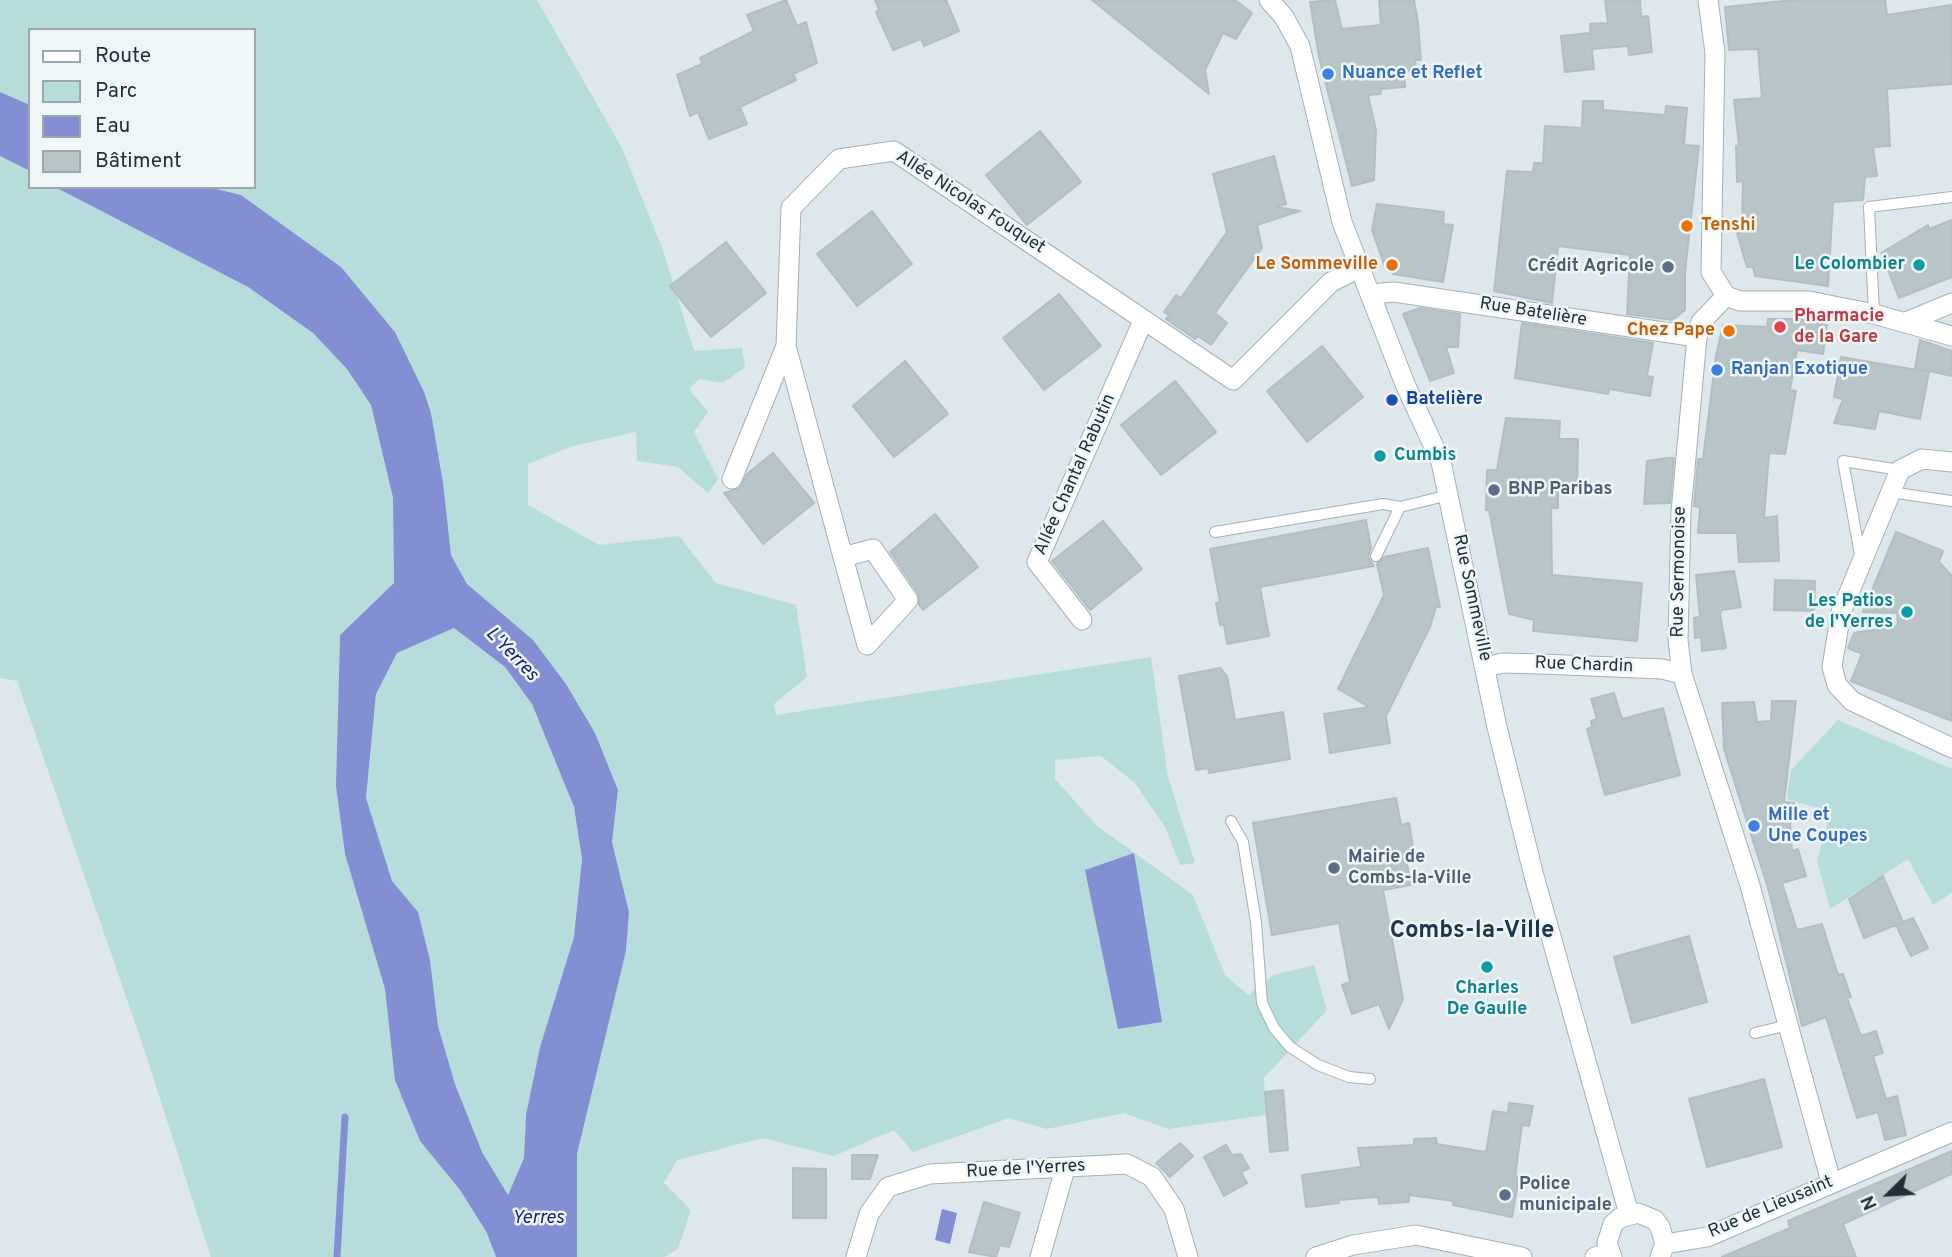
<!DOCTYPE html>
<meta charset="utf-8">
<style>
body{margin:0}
#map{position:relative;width:1952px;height:1257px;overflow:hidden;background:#dee7eb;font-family:Overpass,sans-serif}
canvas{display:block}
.legend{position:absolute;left:28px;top:28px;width:228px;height:161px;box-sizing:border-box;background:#eff6f7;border:2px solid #9ca6ac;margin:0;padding:9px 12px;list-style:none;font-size:21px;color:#1f2f3b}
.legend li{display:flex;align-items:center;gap:14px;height:35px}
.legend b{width:35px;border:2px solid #9ca6ac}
.north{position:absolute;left:1854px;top:1159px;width:70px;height:70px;-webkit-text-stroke:5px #eff6f7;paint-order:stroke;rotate:246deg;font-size:19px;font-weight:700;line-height:28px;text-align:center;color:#1f2f3b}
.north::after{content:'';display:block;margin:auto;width:24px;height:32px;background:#1f2f3b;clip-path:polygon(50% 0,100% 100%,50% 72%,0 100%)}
</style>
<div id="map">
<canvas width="1952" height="1257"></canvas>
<ul class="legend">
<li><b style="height:9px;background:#fff"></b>Route</li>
<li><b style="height:19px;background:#b6dddc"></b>Parc</li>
<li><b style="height:19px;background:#848ed2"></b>Eau</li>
<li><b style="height:19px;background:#b7c4c8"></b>Bâtiment</li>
</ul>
<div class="north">N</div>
</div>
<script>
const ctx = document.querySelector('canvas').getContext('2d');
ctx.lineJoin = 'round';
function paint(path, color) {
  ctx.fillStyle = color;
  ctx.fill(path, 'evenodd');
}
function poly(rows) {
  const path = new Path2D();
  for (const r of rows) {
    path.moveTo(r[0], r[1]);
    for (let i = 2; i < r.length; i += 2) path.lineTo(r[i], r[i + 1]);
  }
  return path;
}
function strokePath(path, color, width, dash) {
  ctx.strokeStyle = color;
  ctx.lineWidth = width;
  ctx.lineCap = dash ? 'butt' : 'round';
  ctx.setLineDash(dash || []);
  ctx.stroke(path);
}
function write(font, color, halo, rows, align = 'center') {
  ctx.font = font + ' Overpass,sans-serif';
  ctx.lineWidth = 5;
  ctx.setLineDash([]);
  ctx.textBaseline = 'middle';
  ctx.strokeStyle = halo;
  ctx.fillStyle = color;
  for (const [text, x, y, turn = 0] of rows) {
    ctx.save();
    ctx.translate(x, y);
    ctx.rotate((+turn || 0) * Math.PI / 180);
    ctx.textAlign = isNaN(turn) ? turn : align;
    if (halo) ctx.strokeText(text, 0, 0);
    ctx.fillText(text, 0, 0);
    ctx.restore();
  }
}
const green = poly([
 [0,0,537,0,622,148,663,250,694,351,742,348,745,367,723,383,699,379,689,389,708,412,694,432,718,479,708,493,678,467,637,461,636,432,573,446,528,464,528,505,599,545,679,536,716,583,796,605,807,677,774,704,776,715,1151,657,1168,777,1195,863,1180,865,1165,827,1135,783,1101,756,1055,760,1055,779,1097,826,1193,895,1225,975,1248,995,1273,975,1314,965,1327,1010,1264,1078,1266,1115,1168,1129,1124,1113,1047,1129,1009,1118,913,1152,894,1130,834,1156,763,1138,677,1160,664,1183,691,1210,678,1249,664,1257,577,1257,577,1154,626,951,629,912,612,842,618,790,595,733,566,684,533,641,467,584,451,555,431,413,395,332,341,267,241,195,208,187,254,187,254,30,30,30,30,105,0,92],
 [0,156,30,171,30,187,55,187,248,287,313,333,347,369,371,405,393,498,394,583,340,635,336,786,345,854,385,989,396,1080,420,1141,460,1190,487,1233,496,1257,211,1257,143,1046,17,681,0,678],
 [454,628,505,667,532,704,574,807,582,859,575,934,540,1047,526,1115,524,1158,508,1195,482,1152,455,1084,438,1026,430,960,418,913,392,882,366,798,376,694,397,653],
 [1838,720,1952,769,1952,893,1933,905,1908,859,1830,909,1817,860,1831,812,1787,799,1791,770]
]);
const water = poly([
 [0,92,30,105,30,171,0,156],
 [55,187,208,187,241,195,341,267,395,332,424,392,431,413,443,483,451,555,467,584,533,640,566,684,595,733,618,790,612,842,629,912,626,951,577,1154,577,1257,496,1257,487,1233,460,1190,420,1141,395,1080,385,989,345,854,336,786,340,635,394,583,393,498,371,405,347,369,313,333,248,287],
 [454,628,505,667,532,704,574,807,582,859,574,937,540,1047,526,1115,524,1158,508,1195,482,1152,455,1084,438,1026,430,960,418,912,392,881,366,798,376,694,397,653],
 [1134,853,1162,1022,1118,1029,1085,870],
 [942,1209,957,1213,950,1244,935,1240]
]);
const stream = poly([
 [337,1257,345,1117]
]);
const building = poly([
 [786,0,797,26,806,22,817,63,793,74,796,80,740,107,747,124,709,139,698,112,690,116,677,75,702,64,700,58,754,31,747,15,786,0],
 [875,0,946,0,959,31,924,46,921,39,893,50,876,12,879,10,875,0],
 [1092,0,1235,0,1252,13,1236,39,1223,33,1205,70,1209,94,1092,0],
 [1335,0,1342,29,1381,25,1379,0,1414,0,1418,23,1421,60,1415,60,1416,71,1404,71,1405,87,1380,89,1381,94,1368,95,1376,130,1374,180,1352,186,1319,57,1310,2,1335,0],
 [1605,0,1640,0,1641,17,1648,16,1652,52,1629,55,1628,46,1592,49,1594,69,1565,72,1561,36,1590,33,1591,41,1590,24,1608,23,1605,0],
 [1794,0,1885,0,1887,15,1951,5,1952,84,1887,89,1890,146,1873,147,1877,176,1865,177,1863,200,1833,202,1828,286,1755,276,1753,267,1747,267,1737,233,1742,232,1743,181,1737,182,1736,146,1739,145,1734,100,1762,98,1758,49,1729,50,1725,7,1794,0],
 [1583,101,1603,101,1603,110,1665,115,1666,106,1687,108,1684,145,1699,146,1685,272,1685,310,1673,320,1627,314,1630,255,1558,246,1552,303,1494,291,1507,171,1533,172,1534,163,1543,163,1545,126,1582,128,1583,101],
 [1040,131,1081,182,1027,225,986,175,1040,131],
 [1274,156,1286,204,1276,207,1300,211,1257,225,1262,248,1215,313,1227,323,1211,345,1198,336,1195,339,1166,319,1169,315,1164,312,1176,295,1181,298,1227,232,1213,174,1274,156],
 [1377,204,1444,212,1443,224,1453,225,1443,282,1393,274,1385,267,1372,230,1377,204],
 [872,211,912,264,857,306,817,254,872,211],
 [1952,220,1952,277,1899,298,1881,253,1928,225,1929,229,1952,220],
 [726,242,766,293,711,337,670,286,726,242],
 [1059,294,1101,346,1044,390,1003,338,1059,294],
 [1420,308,1460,314,1458,347,1446,347,1454,373,1430,381,1403,314,1420,308],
 [1768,319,1798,319,1827,325,1823,354,1797,350,1790,390,1796,391,1785,454,1769,453,1764,518,1777,516,1779,561,1739,562,1737,533,1698,533,1700,507,1694,506,1698,459,1703,459,1716,356,1723,325,1767,327,1768,319],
 [1522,323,1653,343,1647,376,1653,377,1650,396,1609,389,1608,394,1515,378,1522,323],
 [1920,340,1952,351,1952,376,1915,368,1920,340],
 [1322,346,1363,397,1307,442,1267,391,1322,346],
 [1841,357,1929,372,1920,419,1879,411,1875,429,1834,423,1843,399,1834,397,1841,357],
 [905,361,948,414,894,457,853,406,905,361],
 [1175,381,1216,432,1161,475,1121,425,1175,381],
 [1506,418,1560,421,1559,439,1578,439,1577,490,1558,490,1558,508,1551,508,1552,575,1642,583,1637,641,1533,631,1534,620,1509,614,1489,510,1486,510,1487,470,1497,470,1506,418],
 [773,453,814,503,763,544,724,493,740,488,747,474,773,453],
 [1668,458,1674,458,1670,503,1644,504,1647,461,1668,458],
 [935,514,978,567,923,610,919,605,918,593,890,552,935,514],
 [1366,520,1371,548,1368,557,1374,566,1260,587,1269,636,1227,644,1224,624,1220,625,1216,603,1220,602,1210,549,1366,520],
 [1103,521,1142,569,1090,610,1052,561,1103,521],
 [1896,532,1943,551,1939,562,1952,576,1952,721,1851,681,1862,654,1848,648,1854,633,1898,626,1897,613,1863,612,1896,532],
 [1428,548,1440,607,1436,607,1430,627,1386,716,1390,743,1330,753,1324,714,1369,707,1338,689,1384,595,1377,564,1384,557,1428,548],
 [1734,571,1741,607,1722,610,1720,614,1726,648,1702,651,1701,637,1695,638,1694,618,1700,617,1696,575,1734,571],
 [1775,580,1815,581,1814,611,1774,610,1775,580],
 [1220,668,1227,676,1235,720,1283,712,1290,759,1209,773,1208,768,1196,770,1179,676,1220,668],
 [1614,693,1622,719,1663,708,1680,775,1605,795,1587,729,1592,727,1591,721,1597,719,1591,699,1614,693],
 [1772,701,1796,701,1784,802,1794,803,1790,826,1792,851,1798,849,1806,876,1782,883,1797,930,1822,924,1838,975,1843,974,1851,997,1847,998,1861,1036,1876,1031,1883,1053,1873,1056,1886,1099,1897,1096,1906,1135,1885,1140,1878,1112,1857,1118,1826,1017,1802,1026,1768,888,1724,749,1722,703,1754,702,1757,722,1771,721,1772,701],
 [1396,798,1401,825,1409,823,1415,858,1406,859,1411,885,1383,890,1403,999,1389,1029,1379,1004,1352,1014,1342,985,1350,982,1339,923,1272,935,1253,823,1396,798],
 [1883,876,1903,922,1864,938,1849,899,1883,876],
 [1913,918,1928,948,1911,956,1896,925,1913,918],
 [1689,936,1707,1002,1632,1023,1614,957,1689,936],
 [1764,1079,1782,1147,1707,1167,1689,1099,1764,1079],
 [1283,1090,1288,1150,1270,1152,1265,1092,1283,1090],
 [1509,1103,1533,1106,1529,1126,1522,1125,1515,1177,1519,1177,1512,1217,1453,1205,1453,1201,1409,1195,1409,1202,1379,1204,1378,1197,1338,1200,1339,1203,1306,1207,1302,1175,1361,1167,1358,1148,1414,1145,1414,1139,1436,1138,1437,1144,1486,1152,1493,1111,1508,1113,1509,1103],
 [1180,1143,1193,1156,1170,1177,1156,1163,1180,1143],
 [1226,1145,1232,1155,1241,1154,1249,1168,1241,1172,1247,1183,1224,1196,1204,1157,1226,1145],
 [1952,1151,1952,1174,1843,1224,1856,1257,1722,1257,1790,1228,1788,1221,1952,1151],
 [852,1155,878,1155,870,1179,852,1179,852,1155],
 [793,1168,826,1169,826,1218,793,1218,793,1168],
 [984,1202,1020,1213,1009,1247,1000,1245,996,1257,969,1252,984,1202]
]);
const service = poly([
 [1874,314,1869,207,1952,197],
 [1890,492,1952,501],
 [1215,532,1383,504,1400,507,1449,495],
 [1376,556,1400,507],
 [1861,560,1843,461,1900,470],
 [1231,821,1243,842,1256,922,1262,1003,1274,1028,1290,1047,1318,1065,1349,1077,1370,1079],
 [1755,1033,1788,1025]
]);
const minor = poly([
 [1370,294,1394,292,1697,337],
 [1726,296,1740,301,1809,301,1874,314,1952,336],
 [1906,322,1952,303],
 [1952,462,1922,459,1900,470,1841,612,1832,667,1837,685,1852,701,1952,748],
 [732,479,786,346],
 [843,557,867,645,908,600,873,549,843,557,786,346,791,208,839,159,894,151,1233,380,1331,282,1359,268],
 [1082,620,1037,562,1143,321],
 [1485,667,1503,663,1541,664,1662,669,1682,674],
 [856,1257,869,1214,888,1187,930,1174,1127,1164,1152,1177,1174,1209,1188,1257],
 [1040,1257,1065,1169],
 [1316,1257,1353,1245,1416,1235,1522,1257],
 [1595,1257,1609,1253]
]);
const tertiary = poly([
 [1708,0,1715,53,1711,272,1726,296,1701,322,1697,337,1681,512,1678,640,1682,674,1749,882,1831,1182]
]);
const secondary = poly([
 [1269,0,1284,17,1300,46,1342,222,1405,384,1441,462,1497,727,1534,876,1629,1214],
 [1665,1244,1707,1237,1952,1132],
 [1612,1257,1607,1243,1613,1224,1620,1218,1638,1213,1655,1220,1660,1227,1665,1244,1660,1257]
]);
const markers = [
 [1328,74,7,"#3f7fe0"],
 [1687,226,7,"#e8710a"],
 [1392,265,7,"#e8710a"],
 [1919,265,7,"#0f9aa8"],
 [1668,267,7,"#5c6f8a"],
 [1780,327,7,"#e0444e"],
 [1729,331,7,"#e8710a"],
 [1717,370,7,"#3f7fe0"],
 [1392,400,7,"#1a4fb4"],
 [1380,456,7,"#0f9aa8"],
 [1494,490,7,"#5c6f8a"],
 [1907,612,7,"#0f9aa8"],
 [1754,826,7,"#3f7fe0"],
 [1334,868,7,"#5c6f8a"],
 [1487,967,7,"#0f9aa8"],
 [1505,1195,7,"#5c6f8a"]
];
const shopNames = [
 ["Nuance et Reflet",1342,74],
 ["Ranjan Exotique",1731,370],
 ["Mille et",1768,816],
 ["Une Coupes",1768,837]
];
const streetNames = [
 ["Allée Nicolas Fouquet",970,203,33],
 ["Rue Batelière",1533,313,9],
 ["Allée Chantal Rabutin",1076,475,-66],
 ["Rue Sermonoise",1680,572,-89],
 ["Rue Sommeville",1471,598,78],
 ["Rue Chardin",1584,666,2],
 ["Rue de l'Yerres",1026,1170,-3],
 ["Rue de Lieusaint",1771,1208,-23]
];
const foodNames = [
 ["Tenshi",1701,226,"left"],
 ["Le Sommeville",1378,265],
 ["Chez Pape",1715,331]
];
const cultureNames = [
 ["Le Colombier",1905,265],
 ["Cumbis",1394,456,"left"],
 ["Les Patios",1893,602],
 ["de l'Yerres",1893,623],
 ["Charles",1487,989,"center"],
 ["De Gaulle",1487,1010,"center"]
];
const serviceNames = [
 ["Crédit Agricole",1654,267,"right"],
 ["BNP Paribas",1508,490],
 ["Mairie de",1348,858],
 ["Combs-la-Ville",1348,879],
 ["Police",1519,1185],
 ["municipale",1519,1206]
];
const healthNames = [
 ["Pharmacie",1794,317],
 ["de la Gare",1794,338]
];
const transitNames = [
 ["Batelière",1406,400]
];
const waterNames = [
 ["L'Yerres",511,655,46],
 ["Yerres",538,1219]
];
const districtNames = [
 ["Combs-la-Ville",1472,932]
];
paint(green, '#b6dddc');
paint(water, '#848ed2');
strokePath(stream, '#848ed2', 7);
paint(building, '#b7c4c8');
strokePath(building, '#b1bfc4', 2);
strokePath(service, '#a5b0b6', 12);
strokePath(minor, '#a5b0b6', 21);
strokePath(tertiary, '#a5b0b6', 21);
strokePath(secondary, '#a2b3bd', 21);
strokePath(service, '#fff', 10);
strokePath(minor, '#fff', 19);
strokePath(tertiary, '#fff', 19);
strokePath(secondary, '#fff', 19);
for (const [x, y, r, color] of markers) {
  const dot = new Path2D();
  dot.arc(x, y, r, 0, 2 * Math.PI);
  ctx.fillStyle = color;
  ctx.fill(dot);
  strokePath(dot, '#eff6f7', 2.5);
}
write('bold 18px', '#366cbe', '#eff6f7', shopNames, 'left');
write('18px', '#1f2f3b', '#eff6f7', streetNames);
write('bold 18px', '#c56008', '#eff6f7', foodNames, 'right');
write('bold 18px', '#0d838f', '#eff6f7', cultureNames, 'right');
write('bold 18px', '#4e5e75', '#eff6f7', serviceNames, 'left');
write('bold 18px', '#be3a42', '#eff6f7', healthNames, 'left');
write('bold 18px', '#164399', '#eff6f7', transitNames, 'left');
write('italic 19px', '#182478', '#eff6f7', waterNames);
write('bold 24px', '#1b364d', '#eff6f7', districtNames);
</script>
